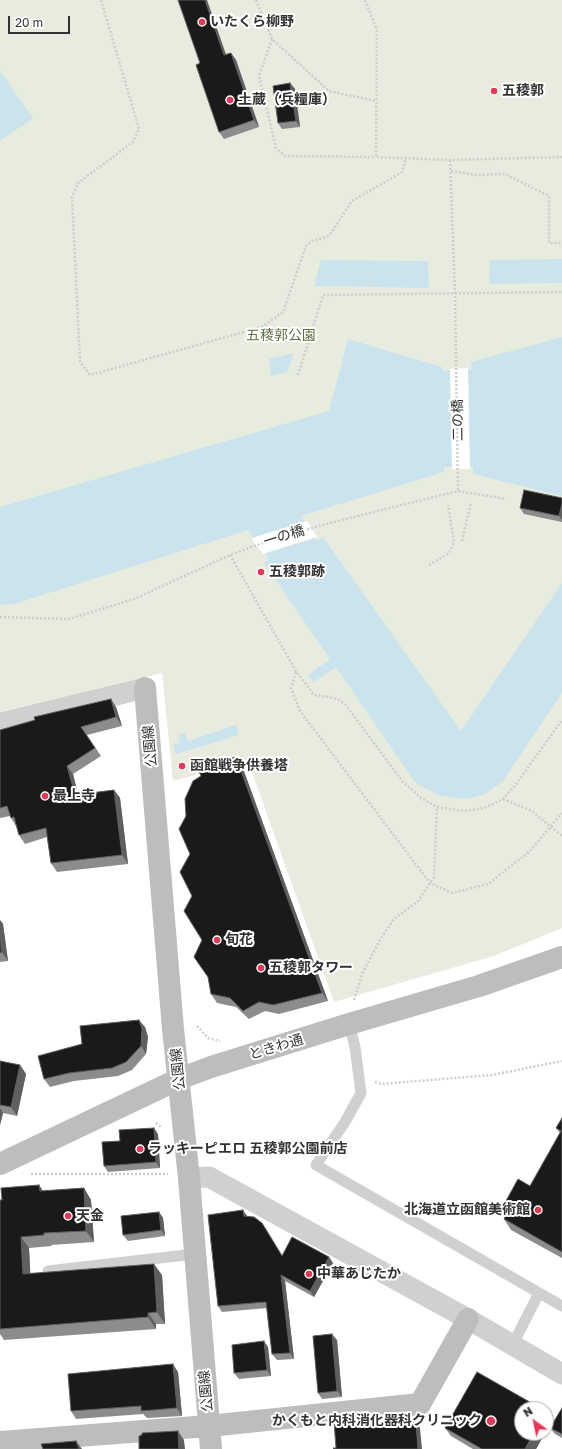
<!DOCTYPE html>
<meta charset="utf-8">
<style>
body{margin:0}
#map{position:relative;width:562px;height:1449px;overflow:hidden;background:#fff;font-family:"Golos Text",sans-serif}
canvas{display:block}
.north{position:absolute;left:514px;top:1401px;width:40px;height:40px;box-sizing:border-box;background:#fff;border:1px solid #adadad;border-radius:50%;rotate:327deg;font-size:11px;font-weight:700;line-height:16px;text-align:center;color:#333}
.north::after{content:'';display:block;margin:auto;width:14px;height:18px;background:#e83755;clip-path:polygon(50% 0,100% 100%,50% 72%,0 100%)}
.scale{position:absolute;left:8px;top:16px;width:62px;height:18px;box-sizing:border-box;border:2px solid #333;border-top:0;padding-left:5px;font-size:12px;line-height:14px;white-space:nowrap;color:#333;-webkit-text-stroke:3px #fff;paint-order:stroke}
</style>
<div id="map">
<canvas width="562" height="1449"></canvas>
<div class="north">N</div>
<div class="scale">20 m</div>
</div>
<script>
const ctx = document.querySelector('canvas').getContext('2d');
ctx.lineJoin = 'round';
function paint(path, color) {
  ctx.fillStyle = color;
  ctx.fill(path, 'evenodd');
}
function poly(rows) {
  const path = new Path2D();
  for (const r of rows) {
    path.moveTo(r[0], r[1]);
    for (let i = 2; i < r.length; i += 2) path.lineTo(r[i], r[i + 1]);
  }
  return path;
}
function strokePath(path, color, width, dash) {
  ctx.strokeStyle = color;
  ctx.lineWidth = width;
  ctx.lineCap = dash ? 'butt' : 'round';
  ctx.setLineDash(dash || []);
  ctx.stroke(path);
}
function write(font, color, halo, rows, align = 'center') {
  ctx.font = font + ' "Golos Text","Noto Sans JP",sans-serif';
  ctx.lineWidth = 4;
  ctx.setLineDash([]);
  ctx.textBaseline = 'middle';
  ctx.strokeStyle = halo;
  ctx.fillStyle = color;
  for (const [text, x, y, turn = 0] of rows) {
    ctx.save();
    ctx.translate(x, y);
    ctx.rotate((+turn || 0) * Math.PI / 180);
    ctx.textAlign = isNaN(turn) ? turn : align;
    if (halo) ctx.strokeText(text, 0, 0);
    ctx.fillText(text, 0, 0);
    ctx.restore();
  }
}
const green = poly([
 [0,0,562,0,562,928,494,956,334,1002,248,761,173,781,162,673,0,712]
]);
const water = poly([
 [0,71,33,118,0,141],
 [562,259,562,283,489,284,490,260],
 [321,260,428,261,429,288,314,286],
 [562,337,562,496,473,474,473,467,444,467,444,472,301,516,317,541,323,537,461,731,562,583,562,693,503,781,484,795,463,799,441,796,421,786,414,781,336,667,314,682,308,675,330,659,264,563,269,559,248,530,14,604,0,605,0,507,329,411,348,339,442,367,443,371,472,369,471,362],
 [294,353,287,372,271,376,269,359],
 [236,725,239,735,176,754,173,745,180,743,178,735,185,733,188,741]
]);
const pier = poly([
 [468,368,470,469,452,469,450,369],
 [307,521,317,537,263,554,253,541,252,538]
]);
const path = poly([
 [101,0,139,129,133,142,78,183,72,197,80,362,90,375,262,327,283,312,306,246,312,241,327,237,331,233,352,201,402,172,406,158],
 [256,0,272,39,329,91,376,101],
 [365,0,377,30,376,157,450,160,562,157],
 [272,39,259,76,276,148,285,156,376,157],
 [450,160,455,294,458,491],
 [451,171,476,175,505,174,549,196,549,243,562,243],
 [298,375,323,295,562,292],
 [462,541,471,503],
 [230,555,296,671,314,695,329,697,339,700,346,705,402,781,421,798,437,807,464,811,484,808,503,799,514,787,562,720],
 [429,565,449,553,454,542,448,505],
 [0,617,69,619,134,599,230,555,251,547,318,526,458,491,506,499],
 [296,672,291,688,300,711,430,883,452,893,488,884,529,852,562,813],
 [503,799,532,811,562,836],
 [354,1000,363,972,380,940,394,919,418,901,434,877,437,807],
 [197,1026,208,1038,220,1041],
 [375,1082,381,1084,492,1075,562,1061],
 [156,1123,162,1128],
 [31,1174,168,1174]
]);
const lane = poly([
 [349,1024,355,1047,361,1093,345,1122,316,1165,562,1306],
 [48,1271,194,1254],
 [512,1346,539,1293]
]);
const street = poly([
 [0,723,145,688],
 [189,1178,209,1177,468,1319,562,1374]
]);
const secondary = poly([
 [145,688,173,1029,189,1178,211,1449],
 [0,1164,179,1079,211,1067,349,1024,479,986,562,957],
 [0,1442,209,1426,420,1404,468,1319]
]);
const wall = poly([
 [231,53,236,60,259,127,224,139,219,132,226,55],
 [290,83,295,89,300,127,282,129,278,123],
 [562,498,562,522,524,514,520,508],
 [116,707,122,726,87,735,101,756,73,774,78,794,114,790,120,798,128,864,57,872,51,863,47,837,25,844,19,835,16,826,11,818,10,816,0,818,0,730],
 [236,757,242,766,328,1001,279,1014,265,1011,249,1019,236,1007,217,1003,211,994,208,977,202,940,192,896,190,854,186,816],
 [0,920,3,924,8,961,0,962],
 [145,1027,148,1037,146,1054,132,1070,118,1076,74,1081,50,1087,44,1079],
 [0,1061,20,1065,26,1074,17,1116,3,1113,0,1125],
 [562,1118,562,1258,511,1230,504,1219,505,1216,501,1210,530,1186,560,1133,556,1128],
 [158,1134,160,1168,108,1172,104,1166,120,1141],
 [39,1185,43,1191,84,1188,91,1200,94,1242,51,1245,52,1246,29,1248,30,1273,162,1275,165,1324,156,1324,156,1329,4,1340,0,1334,0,1200],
 [159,1212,163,1218,165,1236,128,1241,123,1235],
 [247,1216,266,1229,282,1255,329,1257,333,1263,314,1297,285,1281,294,1359,277,1360,272,1354,267,1308,222,1312,218,1306],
 [337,1340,342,1397,322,1399,318,1393],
 [268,1347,271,1376,239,1379,234,1373],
 [178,1372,182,1416,147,1418,143,1414,76,1419,71,1411],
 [562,1408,562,1438,555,1434,550,1428],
 [445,1428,522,1433,545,1433,536,1449,473,1449,451,1436]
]);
const shadedWall = poly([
 [205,0,207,0,229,63,224,55],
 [231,53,236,60,259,127,254,120],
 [290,83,295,89,300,127,296,121],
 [562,503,562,520,559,516],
 [111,699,116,707,122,726,116,717],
 [236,757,242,766,328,1001,322,993],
 [67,766,73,774,80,803,75,795],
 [114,790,120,798,128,864,122,855],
 [0,920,3,924,8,961,2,952,0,937],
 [139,1020,145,1027,148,1037,146,1054,141,1046],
 [20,1065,26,1074,17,1116,11,1107],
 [0,1108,3,1113,0,1125],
 [154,1128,158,1134,160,1168,156,1162],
 [39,1185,47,1197,40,1191],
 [84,1188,91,1200,94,1242,86,1231],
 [243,1210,247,1216,244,1216],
 [159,1212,163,1218,165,1236,161,1230],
 [21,1237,29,1248,31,1285,23,1274],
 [329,1257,333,1263,314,1297,310,1291],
 [154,1264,162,1275,165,1324,157,1312],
 [281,1275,285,1281,294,1359,290,1353],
 [148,1313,156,1324,156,1329,148,1317],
 [332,1334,337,1340,342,1397,337,1391],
 [264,1341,268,1347,271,1376,267,1370],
 [173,1364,178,1372,182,1416,177,1408],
 [546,1412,553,1420,546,1432],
 [350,1419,354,1425,354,1431,351,1426],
 [416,1422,420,1428,422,1449,418,1449],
 [178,1431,184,1440,185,1449,179,1449],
 [534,1433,545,1433,536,1449,525,1449],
 [76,1441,82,1449,79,1449]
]);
const building = poly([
 [178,0,205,0,224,55,231,53,254,120,219,132,196,65,200,63,178,0],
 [290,83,296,121,278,123,273,86,290,83],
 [524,490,562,498,562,503,559,516,520,508,524,490],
 [111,699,116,717,81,727,95,748,67,766,75,795,114,790,122,855,51,863,46,828,19,835,14,817,11,818,7,806,0,808,0,730,35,720,34,717,111,699],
 [236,757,322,993,273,1005,259,1002,243,1011,230,998,211,994,208,977,194,957,202,940,184,911,192,896,180,872,190,854,179,829,186,816,185,799,193,781,201,776,197,767,236,757],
 [0,937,2,952,0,953,0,937],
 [139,1020,142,1029,141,1046,126,1062,112,1068,69,1073,44,1079,38,1056,82,1044,80,1026,139,1020],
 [0,1061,20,1065,11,1107,0,1105,0,1061],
 [562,1118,562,1252,504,1219,507,1213,501,1210,518,1179,530,1186,561,1131,556,1128,562,1118],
 [154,1128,156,1162,104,1166,102,1142,120,1141,119,1130,154,1128],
 [39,1185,40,1191,84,1188,86,1231,44,1233,44,1235,21,1237,23,1274,154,1264,157,1312,148,1313,148,1317,0,1329,0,1200,2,1200,1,1188,39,1185],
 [243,1210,244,1216,254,1217,262,1223,282,1256,292,1237,329,1257,310,1291,281,1275,290,1353,272,1354,266,1302,218,1306,208,1215,243,1210],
 [159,1212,161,1230,123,1235,121,1216,159,1212],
 [332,1334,337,1391,318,1393,313,1336,332,1334],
 [264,1341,267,1370,234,1373,232,1345,264,1341],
 [173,1364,177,1408,141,1411,141,1406,71,1411,68,1374,173,1364],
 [477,1372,542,1409,522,1409,522,1433,534,1433,525,1449,482,1449,445,1428,477,1372],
 [562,1408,562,1434,550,1428,562,1408],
 [350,1419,351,1426,404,1420,404,1423,416,1422,418,1449,334,1449,333,1448,336,1448,334,1421,350,1419],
 [178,1431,179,1449,139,1449,139,1436,142,1435,142,1433,178,1431],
 [76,1441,79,1449,43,1449,41,1444,76,1441]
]);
const markers = [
 [202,22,4,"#e83755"],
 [494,91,4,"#e83755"],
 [230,100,4,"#e83755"],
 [261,572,4,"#e83755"],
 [182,766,4,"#e83755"],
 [45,796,4,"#e83755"],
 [217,940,4,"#e83755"],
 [261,968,4,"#e83755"],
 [140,1149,4,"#e83755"],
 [538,1210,4,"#e83755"],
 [68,1216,4,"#e83755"],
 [309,1274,4,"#e83755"],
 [491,1421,5,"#e83755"]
];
const poiNames = [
 ["いたくら柳野",210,22],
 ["五稜郭",502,91],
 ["土蔵（兵糧庫）",238,100],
 ["五稜郭跡",269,572],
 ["函館戦争供養塔",190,766],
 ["最上寺",53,796],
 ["旬花",225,940],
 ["五稜郭タワー",269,968],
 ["ラッキーピエロ 五稜郭公園前店",148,1149],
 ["北海道立函館美術館",530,1210,"right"],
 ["天金",76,1216],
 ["中華あじたか",317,1274],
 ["かくもと内科消化器科クリニック",482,1421,"right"]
];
const parkNames = [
 ["五稜郭公園",281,336]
];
const streetNames = [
 ["二の橋",458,420,-91],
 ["一の橋",284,536,-17],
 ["公園線",150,746,-95],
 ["ときわ通",276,1047,-17],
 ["公園線",178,1069,-96],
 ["公園線",206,1391,-95]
];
paint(green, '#e7ecdf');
paint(water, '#cbe3ec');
paint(pier, '#fff');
strokePath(path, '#cdcdcd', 2.5, [2, 2]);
strokePath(lane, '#d0d0d0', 11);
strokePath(street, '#d0d0d0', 21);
strokePath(secondary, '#bdbdbd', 22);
paint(wall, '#8c8c8c');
paint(shadedWall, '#5f5f5f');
paint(building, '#1a1a1a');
strokePath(building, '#5f5f5f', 1);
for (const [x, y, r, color] of markers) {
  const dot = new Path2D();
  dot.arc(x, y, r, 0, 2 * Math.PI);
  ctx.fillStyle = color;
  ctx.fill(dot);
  strokePath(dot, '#fff', 1.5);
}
write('bold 14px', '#333', '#fff', poiNames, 'left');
write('14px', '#5b703e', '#fff', parkNames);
write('14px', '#333', '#fff', streetNames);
</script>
